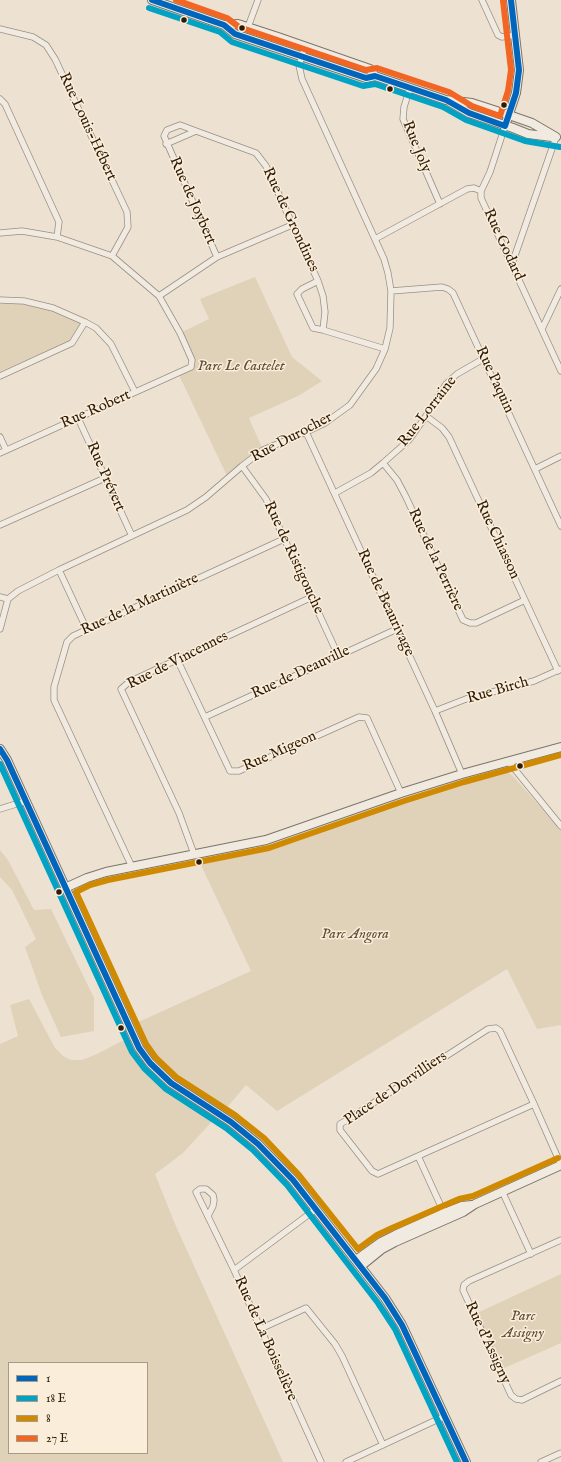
<!DOCTYPE html>
<meta charset="utf-8">
<style>
body{margin:0}
#map{position:relative;width:561px;height:1462px;overflow:hidden;background:#ede2d1;font-family:"IM FELL English",serif}
canvas{display:block}
.legend{position:absolute;left:8px;top:1362px;width:140px;height:92px;box-sizing:border-box;background:#faeeda;border:1px solid #a99a85;margin:0;padding:5px 7px;list-style:none;font-size:12px;color:#2f1b06}
.legend li{display:flex;align-items:center;gap:8px;height:20px}
.legend b{width:20px;border:1px solid #a99a85}
</style>
<div id="map">
<canvas width="561" height="1462"></canvas>
<ul class="legend">
<li><b style="height:5px;background:#0065bd"></b>1</li>
<li><b style="height:5px;background:#02a2c4"></b>18 E</li>
<li><b style="height:5px;background:#cf8a01"></b>8</li>
<li><b style="height:5px;background:#f26522"></b>27 E</li>
</ul>
</div>
<script>
const ctx = document.querySelector('canvas').getContext('2d');
ctx.lineJoin = 'round';
function paint(path, color) {
  ctx.fillStyle = color;
  ctx.fill(path, 'evenodd');
}
function poly(rows) {
  const path = new Path2D();
  for (const r of rows) {
    path.moveTo(r[0], r[1]);
    for (let i = 2; i < r.length; i += 2) path.lineTo(r[i], r[i + 1]);
  }
  return path;
}
function strokePath(path, color, width, dash) {
  ctx.strokeStyle = color;
  ctx.lineWidth = width;
  ctx.lineCap = dash ? 'butt' : 'round';
  ctx.setLineDash(dash || []);
  ctx.stroke(path);
}
function write(font, color, halo, rows, align = 'center') {
  ctx.font = font + ' "IM FELL English",serif';
  ctx.lineWidth = 3;
  ctx.setLineDash([]);
  ctx.textBaseline = 'middle';
  ctx.strokeStyle = halo;
  ctx.fillStyle = color;
  for (const [text, x, y, turn = 0] of rows) {
    ctx.save();
    ctx.translate(x, y);
    ctx.rotate((+turn || 0) * Math.PI / 180);
    ctx.textAlign = isNaN(turn) ? turn : align;
    if (halo) ctx.strokeText(text, 0, 0);
    ctx.fillText(text, 0, 0);
    ctx.restore();
  }
}
const green = poly([
 [255,277,292,357,322,381,298,396,249,418,263,450,228,478,178,373,191,367,192,360,180,333,209,319,200,299],
 [12,303,34,305,52,309,83,323,72,343,0,376,0,304],
 [500,771,505,771,512,775,561,830,561,1025,537,1029,507,969,277,1111,246,1085,224,1111,182,1084,165,1070,151,1054,140,1039,134,1024,251,971,200,863,295,842,405,802,432,790],
 [0,850,8,860,34,910,51,909,94,998,94,1031,61,1037,42,995,25,947,36,939,12,890,0,877],
 [29,999,55,1048,63,1056,71,1060,82,1060,97,1054,122,1041,129,1043,149,1072,168,1087,216,1117,183,1153,155,1174,175,1224,283,1462,0,1462,0,1044,18,1036,10,1005],
 [9,1363,147,1363,147,1453,9,1453],
 [561,1274,561,1343,500,1370,475,1314]
]);
const street = poly([
 [482,0,498,35,502,37,516,35],
 [248,27,258,0],
 [0,29,33,37,46,45,55,59,127,212,128,227,112,256],
 [410,88,404,107,403,119,440,204],
 [0,99,5,104,59,222,57,237],
 [505,126,490,172,481,191,481,198,561,371],
 [196,131,180,125,167,130,164,136,217,257],
 [166,144,196,131,256,153,266,166,318,281,323,296,325,312,323,330,385,349],
 [0,233,22,231,57,237,112,256,159,296,180,333,192,360,191,367,0,453],
 [375,239,467,189,474,188,481,191],
 [512,264,556,137],
 [318,281,302,289,297,294,313,328,323,330],
 [391,291,442,287,448,289,453,293,561,526],
 [159,296,217,257,292,225],
 [0,300,24,301,53,308,85,322,96,328,111,344,135,392],
 [542,329,561,289],
 [0,376,72,343,85,322],
 [426,416,442,428,449,437,558,671],
 [78,418,132,536],
 [306,432,435,711,462,774],
 [0,437,6,450],
 [383,463,397,480,406,497,463,620,470,623,476,623,525,600],
 [242,466,266,499,338,655],
 [535,469,561,456],
 [335,493,371,473,383,463,409,440,426,416,446,384,457,374,483,359],
 [0,525,105,478],
 [59,570,87,630],
 [0,597,8,599],
 [0,629,8,599,18,591,59,570,187,510,206,497,242,466,263,450,306,432,325,423,350,405,376,369,385,349,390,328,391,291,388,273,384,259,302,79,299,65,305,47],
 [177,659,230,771,239,771,359,717,367,718,401,793],
 [435,711,466,699,534,681,561,669],
 [205,717,397,629],
 [508,761,561,826],
 [0,809,26,801],
 [194,854,179,813,121,689,129,682,312,597],
 [132,867,54,700,54,687,67,642,73,636,284,539],
 [534,1104,378,1174,372,1171,340,1130,340,1124,347,1120,488,1029,496,1028,500,1031,534,1104,561,1165],
 [418,1156,445,1215],
 [502,1191,531,1254],
 [208,1216,213,1206,214,1200,213,1195,206,1189,200,1189,196,1192,234,1270,321,1462],
 [561,1240,469,1281,464,1285,463,1290,511,1395,516,1399,522,1400,561,1381],
 [234,1270,316,1209],
 [260,1329,306,1308,335,1344,342,1356,383,1445],
 [346,1462,445,1416],
 [541,1462,561,1453]
]);
const secondary = poly([
 [152,0,224,25,238,24,278,37,370,69,375,76],
 [224,25,235,34,366,78,375,76,446,100,472,103,509,115,532,123,556,137],
 [450,102,469,113,513,128,528,134,552,137],
 [505,126,516,93,519,70,511,0],
 [0,749,7,760,139,1048,150,1063,171,1083,231,1122,258,1144,293,1180,385,1298,402,1325,466,1462],
 [65,888,87,878,106,872,266,840,401,793,462,774,561,747],
 [356,1260,381,1242,395,1235,444,1213,462,1206,472,1205],
 [361,1266,382,1249,395,1242,463,1212,475,1204,561,1165]
]);
const bus1 = poly([
 [152,0,224,25,235,34,366,78,375,76,446,100,469,113,505,126,516,93,519,70,511,0],
 [0,749,7,760,139,1048,150,1063,171,1083,231,1122,258,1144,293,1180,385,1298,402,1325,466,1462]
]);
const bus2 = poly([
 [149,8,220,32,232,42,363,86,375,84,443,107,466,120,525,141,560,147],
 [0,764,132,1052,144,1068,166,1089,226,1128,253,1150,287,1185,378,1303,395,1329,457,1462]
]);
const bus3 = poly([
 [558,1158,473,1196,459,1199,392,1228,377,1235,358,1249,299,1175,264,1138,235,1115,176,1077,156,1058,146,1044,76,892,90,885,108,880,269,848,404,801,464,782,561,755]
]);
const bus4 = poly([
 [176,0,227,18,239,27,366,70,377,68,449,92,472,106,500,116,508,91,511,70,503,1]
]);
const markers = [
 [184,20,3.5,"#2f1b06"],
 [242,28,3.5,"#2f1b06"],
 [390,89,3.5,"#2f1b06"],
 [504,105,3.5,"#2f1b06"],
 [520,766,3.5,"#2f1b06"],
 [199,862,3.5,"#2f1b06"],
 [59,892,3.5,"#2f1b06"],
 [121,1028,3.5,"#2f1b06"]
];
const streetNames = [
 ["Rue Louis-Hébert",87,127,65],
 ["Rue Joly",416,147,68],
 ["Rue de Joybert",192,201,66],
 ["Rue de Grondines",290,220,65],
 ["Rue Godard",503,245,65],
 ["Rue Paquin",494,380,65],
 ["Rue Robert",96,410,-24],
 ["Rue Lorraine",428,412,-52],
 ["Rue Durocher",292,438,-28],
 ["Rue Prévert",105,477,66],
 ["Rue Chiasson",497,540,65],
 ["Rue de Ristigouche",293,558,65],
 ["Rue de la Perrière",435,560,65],
 ["Rue de Beaurivage",385,603,65],
 ["Rue de la Martinière",140,605,-25],
 ["Rue de Vincennes",178,661,-27],
 ["Rue de Deauville",301,673,-25],
 ["Rue Birch",498,691,-16],
 ["Rue Migeon",280,752,-24],
 ["Place de Dorvilliers",396,1089,-34],
 ["Rue de La Boisselière",265,1339,66],
 ["Rue d'Assigny",487,1343,65]
];
const parkNames = [
 ["Parc Le Castelet",241,367],
 ["Parc Angora",355,935],
 ["Parc",523,1317],
 ["Assigny",523,1334]
];
paint(green, '#e0d1b9');
strokePath(street, '#989083', 7);
strokePath(secondary, '#7d7568', 10);
strokePath(street, '#f0eae1', 5.5);
strokePath(secondary, '#f0eae1', 8);
strokePath(bus1, '#0065bd', 6);
strokePath(bus2, '#02a2c4', 6);
strokePath(bus3, '#cf8a01', 6);
strokePath(bus4, '#f26522', 6);
for (const [x, y, r, color] of markers) {
  const dot = new Path2D();
  dot.arc(x, y, r, 0, 2 * Math.PI);
  ctx.fillStyle = color;
  ctx.fill(dot);
  strokePath(dot, '#faeeda', 1.5);
}
write('15px', '#2f1b06', '#faeeda', streetNames);
write('italic 15px', '#614d36', '#faeeda', parkNames);
</script>
